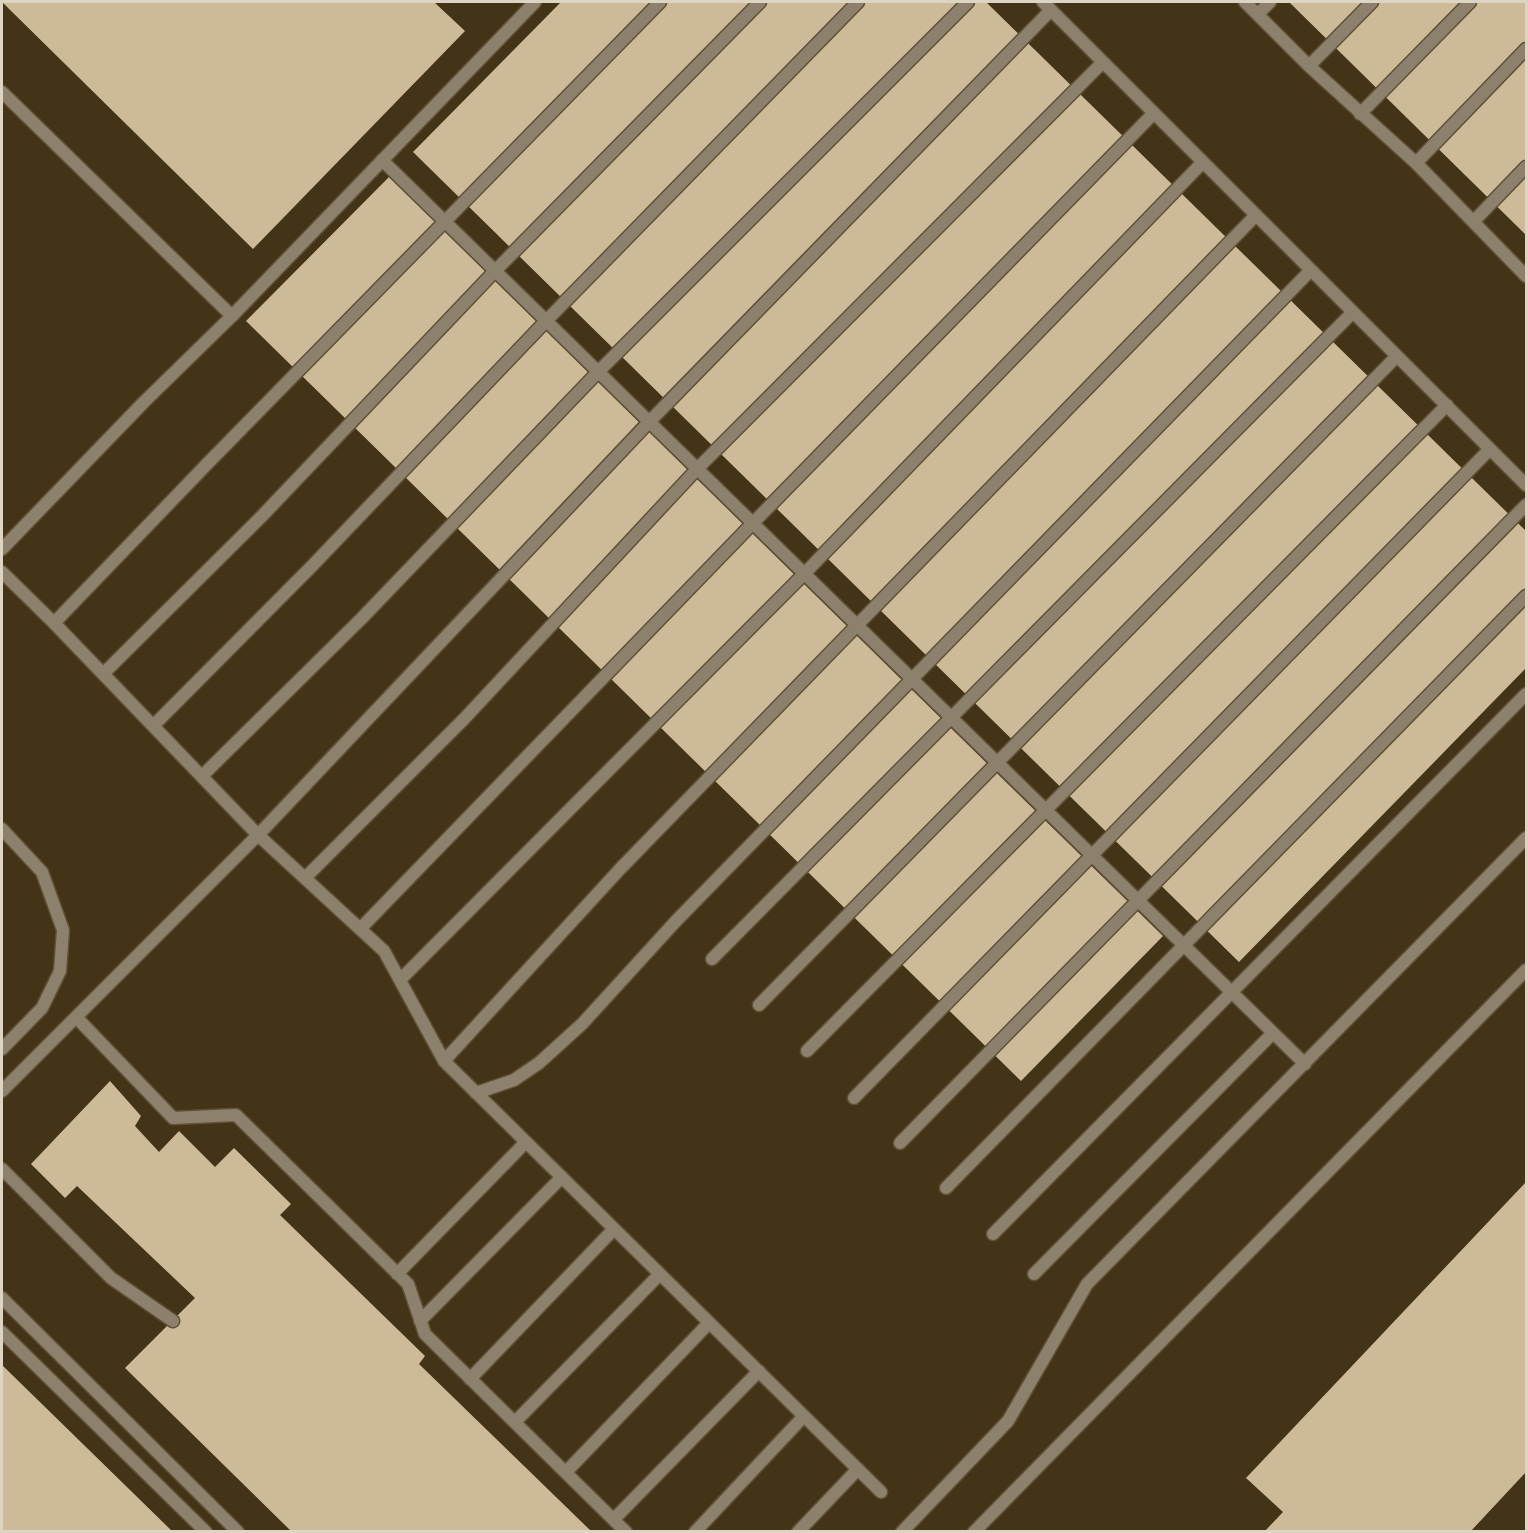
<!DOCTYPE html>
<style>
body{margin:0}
#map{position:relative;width:1528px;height:1533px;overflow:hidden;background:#443417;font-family:"Roboto Condensed",sans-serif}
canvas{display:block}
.frame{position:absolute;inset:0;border:3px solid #ded4c4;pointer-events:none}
</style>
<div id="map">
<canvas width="1528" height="1533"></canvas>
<div class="frame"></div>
</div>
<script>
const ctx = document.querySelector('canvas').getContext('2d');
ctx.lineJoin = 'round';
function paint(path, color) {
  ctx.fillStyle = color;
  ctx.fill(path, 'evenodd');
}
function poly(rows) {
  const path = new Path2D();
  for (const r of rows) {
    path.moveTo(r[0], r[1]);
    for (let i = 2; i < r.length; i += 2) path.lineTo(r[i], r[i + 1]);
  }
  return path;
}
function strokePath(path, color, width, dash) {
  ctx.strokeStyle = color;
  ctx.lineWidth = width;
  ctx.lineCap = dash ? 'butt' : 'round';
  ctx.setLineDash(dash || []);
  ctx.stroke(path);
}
const building = poly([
 [2,2,434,2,465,31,253,249],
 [561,2,986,2,1526,531,1526,668,1239,962,413,152],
 [1289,2,1526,2,1526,235],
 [389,177,1163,936,1021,1081,246,321],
 [110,1081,141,1116,135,1126,159,1152,179,1131,215,1167,234,1148,291,1204,280,1215,425,1356,419,1364,592,1532,292,1532,125,1368,195,1298,77,1186,65,1198,31,1164],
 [1526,1182,1526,1472,1470,1532,1264,1532,1283,1512,1246,1478],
 [2,1365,173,1532,2,1532]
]);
const service = poly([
 [1043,2,1526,485],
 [1245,2,1309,66,1416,163,1526,276],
 [1258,14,1270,2],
 [1309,66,1372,2],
 [2,92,232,316],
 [1360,114,1470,2],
 [382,160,1305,1064],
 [1416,163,1526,49],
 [1474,221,1526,167],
 [2,549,144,402,232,316,535,2],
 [2,572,54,623,258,835,384,951,444,1061,881,1492],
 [54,623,207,464,660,2],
 [103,674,262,516,495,271,760,2],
 [153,726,312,566,546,321,858,2],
 [202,776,362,618,598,372,968,2],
 [2,829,42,872,63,930,60,971,42,1008,2,1049],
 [305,878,464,719,697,469,1103,62],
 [360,929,753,523,1154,113],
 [712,959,1353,312],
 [400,980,804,574,1203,162],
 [759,1005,1397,356],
 [76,1017,173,1118,236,1115,408,1284,425,1334,626,1532],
 [807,1051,1447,405],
 [444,1061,620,869,1256,215],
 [2,1091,258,835,649,422,1051,10],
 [476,1093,514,1080,539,1063,582,1024,676,921,1311,270],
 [854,1098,1490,449],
 [900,1143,1526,505],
 [2,1169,111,1278,173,1321],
 [946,1188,1526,596],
 [993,1234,1526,694],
 [397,1274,526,1142],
 [1034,1274,1273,1033],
 [2,1298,238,1532],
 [420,1321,562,1177],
 [2,1332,206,1532],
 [470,1379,614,1229],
 [515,1422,660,1274],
 [566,1472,709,1323],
 [614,1519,759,1371],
 [695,1532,804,1416],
 [798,1532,858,1469],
 [902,1532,1008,1421,1087,1284,1526,838],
 [974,1532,1526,970]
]);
paint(building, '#cdba99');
strokePath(service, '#605136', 15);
strokePath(service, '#8d816e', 12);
</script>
